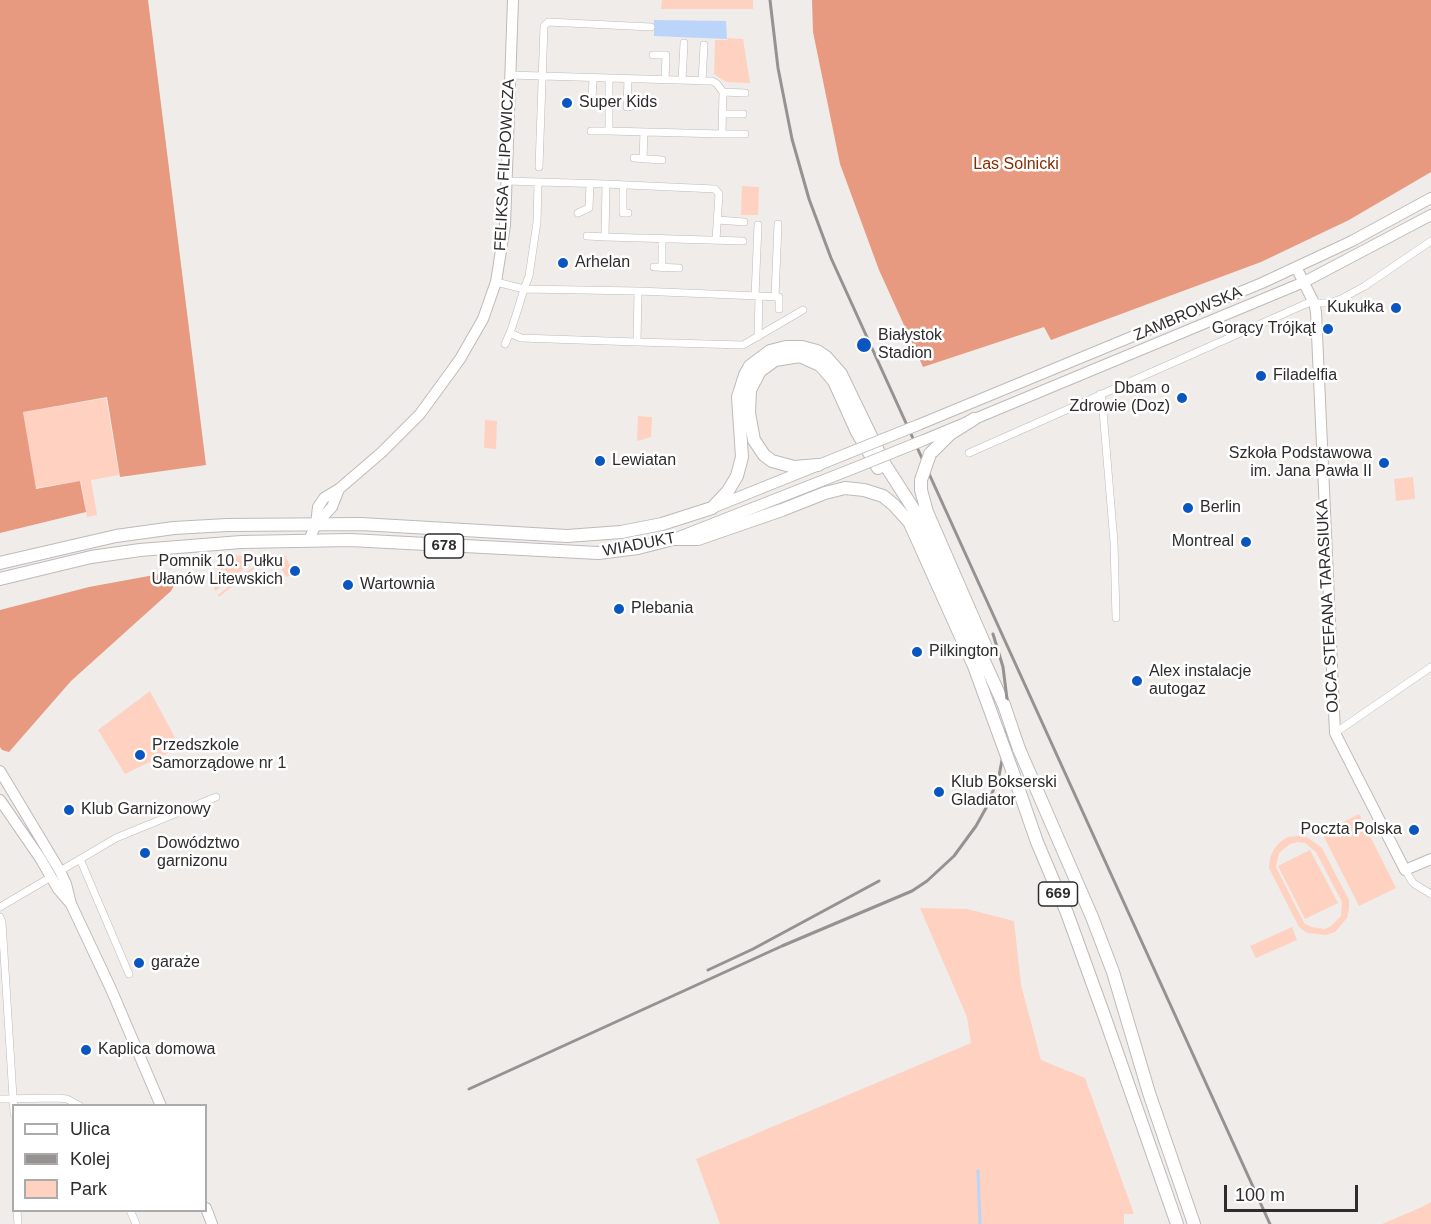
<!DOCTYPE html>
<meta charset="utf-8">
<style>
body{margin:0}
#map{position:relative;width:1431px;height:1224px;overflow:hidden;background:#f0ecea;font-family:Helvetica,sans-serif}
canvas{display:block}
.legend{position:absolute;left:12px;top:1104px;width:195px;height:108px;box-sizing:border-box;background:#fff;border:2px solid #ababab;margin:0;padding:8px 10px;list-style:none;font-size:18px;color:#2e2c2c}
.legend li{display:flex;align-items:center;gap:12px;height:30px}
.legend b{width:30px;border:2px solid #ababab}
.scale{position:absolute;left:1224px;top:1185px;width:134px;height:27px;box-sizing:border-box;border:3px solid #2e2c2c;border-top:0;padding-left:8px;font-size:18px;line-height:21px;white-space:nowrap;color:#2e2c2c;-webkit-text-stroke:4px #fff;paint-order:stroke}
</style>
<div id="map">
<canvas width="1431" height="1224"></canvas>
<ul class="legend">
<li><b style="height:8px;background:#fff"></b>Ulica</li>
<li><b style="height:8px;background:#959291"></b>Kolej</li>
<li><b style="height:16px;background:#fed1c0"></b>Park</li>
</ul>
<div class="scale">100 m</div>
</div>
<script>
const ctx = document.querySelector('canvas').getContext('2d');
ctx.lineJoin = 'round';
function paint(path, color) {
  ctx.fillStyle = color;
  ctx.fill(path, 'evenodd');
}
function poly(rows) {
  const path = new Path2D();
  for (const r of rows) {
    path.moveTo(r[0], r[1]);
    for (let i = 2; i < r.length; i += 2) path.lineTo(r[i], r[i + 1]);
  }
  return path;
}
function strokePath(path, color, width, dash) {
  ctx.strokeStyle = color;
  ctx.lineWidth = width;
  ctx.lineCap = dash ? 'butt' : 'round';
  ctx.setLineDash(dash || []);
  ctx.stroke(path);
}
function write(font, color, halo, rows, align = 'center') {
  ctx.font = font + ' Helvetica,sans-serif';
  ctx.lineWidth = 5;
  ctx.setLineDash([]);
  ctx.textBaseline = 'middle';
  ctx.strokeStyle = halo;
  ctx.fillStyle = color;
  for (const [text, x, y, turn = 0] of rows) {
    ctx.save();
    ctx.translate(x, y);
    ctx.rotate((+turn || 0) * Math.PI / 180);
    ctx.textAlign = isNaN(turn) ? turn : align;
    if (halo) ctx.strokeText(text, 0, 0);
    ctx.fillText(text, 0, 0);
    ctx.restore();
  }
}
const green = poly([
 [662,0,753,0,753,9,661,9],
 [728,38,743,39,750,83,726,82,714,74,715,40,727,40],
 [742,186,759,187,758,215,741,215],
 [106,398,119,475,91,480,97,515,87,517,81,481,35,488,23,412],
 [638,416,652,417,651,437,637,441],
 [485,420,497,421,496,449,484,448],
 [1413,477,1415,499,1396,501,1394,479],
 [231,555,259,557,215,591,214,586,219,560],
 [285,555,294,574,286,577,280,566,256,567,219,597,218,595,267,556],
 [150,691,180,747,125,774,98,730],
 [1359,814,1396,888,1359,906,1322,833],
 [1298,836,1307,837,1322,848,1349,900,1349,909,1347,918,1335,932,1326,935,1307,933,1299,927,1269,868,1270,858,1274,849,1280,842,1288,837],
 [1298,842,1305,843,1316,852,1342,902,1341,916,1331,926,1325,929,1311,927,1304,923,1276,867,1279,853,1290,844],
 [1310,850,1338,903,1305,919,1278,866],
 [920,908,967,909,1014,921,1021,985,1041,1060,1085,1078,1134,1214,1124,1214,1124,1224,720,1224,696,1159,971,1043,967,1017],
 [1292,927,1297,940,1256,958,1250,946],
 [1431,1202,1431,1224,1382,1224,1422,1207]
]);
const forest = poly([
 [0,0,148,0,206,465,120,477,107,397,23,412,36,489,80,481,86,512,0,533],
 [812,0,1431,0,1431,172,1349,220,1261,262,1051,340,1044,327,923,367,879,270,840,164,813,32],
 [165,573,180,574,171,591,71,681,9,752,2,750,0,747,0,610,89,587]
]);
const water = poly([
 [654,20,726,21,727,39,654,36]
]);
const stream = poly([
 [978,1171,980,1224]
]);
const street = poly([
 [653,55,666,55,665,80],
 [510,75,609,78,609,131,722,134,723,92,717,84,712,81,609,78],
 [628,79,627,107,632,106],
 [682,80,684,43],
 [702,81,704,45],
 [723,92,745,93],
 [583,102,592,103,593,78],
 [722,114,743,114],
 [591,131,609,131],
 [722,134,745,134],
 [634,158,662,160],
 [643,159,644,132],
 [539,167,544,26,548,22,651,27],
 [507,181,606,184,605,237,743,241],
 [606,184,715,189,719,194,716,240],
 [623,185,623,213,628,213],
 [578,213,589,208,590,184],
 [718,220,744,222],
 [587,236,605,237],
 [654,267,679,268],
 [662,268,662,238],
 [496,282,524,289,638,291,637,342,521,338,510,333,517,312,524,289,529,276,537,222,538,183],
 [638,291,759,296,758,337],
 [755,296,758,225],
 [759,296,779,297,779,309],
 [775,297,778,224],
 [637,342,743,345,803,310],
 [505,344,510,333],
 [1100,394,1102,399,1114,542,1116,618],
 [969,453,1308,303,1329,303,1341,299,1365,286,1431,241],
 [1335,733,1431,667],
 [80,859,129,974],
 [1405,870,1413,883,1431,894],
 [60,871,116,838,216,797],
 [0,907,51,877],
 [0,917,2,922,14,1113],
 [0,1099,57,1098,67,1099,80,1106],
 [17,1210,18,1224],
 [130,1210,136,1224]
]);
const secondary = poly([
 [1296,267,1314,303,1316,312,1335,733,1405,870,1431,859],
 [918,425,1262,283,1352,241,1431,198],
 [924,440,1304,282,1431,215],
 [712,508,846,454],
 [316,524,332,507,339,489],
 [679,537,852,469],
 [309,540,316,524,318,507,324,498,339,489,382,452,420,414,460,359,483,319,496,282,505,225,513,0],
 [0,771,60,871,66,884,71,904,111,989,161,1106],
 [0,800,40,858,58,889,71,904],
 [206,1208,212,1224]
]);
const primary = poly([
 [930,454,950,434,974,419],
 [818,465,794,467,772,461,764,455,754,440,749,413,750,390,760,371,775,360,800,356,820,365,834,381,857,432,878,468],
 [921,480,921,490,927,512,988,652],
 [908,519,974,666,997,729],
 [0,563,116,536,174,528,227,525,361,524,567,536,621,532,662,524,712,508,728,491,737,476,742,457,738,397,745,375,750,366,770,351,786,347,802,347,817,351,826,357,841,374,884,463,918,516,1004,705],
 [0,579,91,557,140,550,241,542,350,540,598,553,638,548,673,539,698,539,782,510,825,493,845,488,864,490,883,496,894,505,911,524],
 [1019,749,1092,917,1113,972,1149,1093,1194,1224],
 [1012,770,1037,842,1067,913,1105,1018,1177,1224]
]);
const rail = poly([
 [770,0,778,68,792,139,809,199,831,258,1270,1224],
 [708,970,753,949,879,881],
 [469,1089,782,946,912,891,927,881,954,856,976,826,986,808,999,776,1006,739,1007,699,1003,667,993,634]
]);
const secondaryBridge = poly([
 [846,454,918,425],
 [852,469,924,440]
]);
const primaryBridge = poly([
 [921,480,930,454],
 [1004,705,1019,749],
 [997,729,1012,770]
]);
const markers = [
 [567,103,6,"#0956c0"],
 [563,263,6,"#0956c0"],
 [1396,308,6,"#0956c0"],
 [1328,329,6,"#0956c0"],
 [864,345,8,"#0956c0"],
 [1261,376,6,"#0956c0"],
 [1182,398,6,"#0956c0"],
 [600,461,6,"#0956c0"],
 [1384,463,6,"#0956c0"],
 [1188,508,6,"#0956c0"],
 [1246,542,6,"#0956c0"],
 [295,571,6,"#0956c0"],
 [348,585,6,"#0956c0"],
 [619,609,6,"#0956c0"],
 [917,652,6,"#0956c0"],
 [1137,681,6,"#0956c0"],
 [140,755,6,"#0956c0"],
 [939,792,6,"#0956c0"],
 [69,810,6,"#0956c0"],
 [1414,830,6,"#0956c0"],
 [145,853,6,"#0956c0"],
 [139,963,6,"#0956c0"],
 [86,1050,6,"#0956c0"]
];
const shields = [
 [444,546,39],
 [1058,894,39]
];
const shieldNames = [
 ["678",444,546],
 ["669",1058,894]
];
const poiNames = [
 ["Super Kids",579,103],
 ["Arhelan",575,263],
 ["Kukułka",1384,308,"right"],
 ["Gorący Trójkąt",1316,329,"right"],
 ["Białystok",878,336],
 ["Stadion",878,354],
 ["Filadelfia",1273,376],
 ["Dbam o",1170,389,"right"],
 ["Zdrowie (Doz)",1170,407,"right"],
 ["Szkoła Podstawowa",1372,454,"right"],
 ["im. Jana Pawła II",1372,472,"right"],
 ["Lewiatan",612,461],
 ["Berlin",1200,508],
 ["Montreal",1234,542,"right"],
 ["Pomnik 10. Pułku",283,562,"right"],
 ["Ułanów Litewskich",283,580,"right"],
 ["Wartownia",360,585],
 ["Plebania",631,609],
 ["Pilkington",929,652],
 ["Alex instalacje",1149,672],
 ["autogaz",1149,690],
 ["Przedszkole",152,746],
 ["Samorządowe nr 1",152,764],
 ["Klub Bokserski",951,783],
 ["Gladiator",951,801],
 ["Klub Garnizonowy",81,810],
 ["Poczta Polska",1402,830,"right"],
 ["Dowództwo",157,844],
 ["garnizonu",157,862],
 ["garaże",151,963],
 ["Kaplica domowa",98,1050]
];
const streetNames = [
 ["FELIKSA FILIPOWICZA",505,165,-87],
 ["ZAMBROWSKA",1188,314,-23],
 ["WIADUKT",639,545,-11],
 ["OJCA STEFANA TARASIUKA",1328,606,-93]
];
const parkNames = [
 ["Las Solnicki",1016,165]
];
paint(green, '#fed1c0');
paint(forest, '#e79a7f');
paint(water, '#bbd4fa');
strokePath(stream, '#bbd4fa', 3);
strokePath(street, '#bebab9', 8);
strokePath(secondary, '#bebab9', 12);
strokePath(primary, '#bebab9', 14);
strokePath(street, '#fff', 7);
strokePath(secondary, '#fff', 10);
strokePath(primary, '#fff', 12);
strokePath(rail, '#959291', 3);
strokePath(secondaryBridge, '#bebab9', 12, []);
strokePath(primaryBridge, '#bebab9', 14, []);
strokePath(secondaryBridge, '#fff', 10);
strokePath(primaryBridge, '#fff', 12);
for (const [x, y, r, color] of markers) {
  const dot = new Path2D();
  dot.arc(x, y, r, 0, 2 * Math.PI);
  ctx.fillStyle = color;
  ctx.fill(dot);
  strokePath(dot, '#fff', 2);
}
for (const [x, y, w] of shields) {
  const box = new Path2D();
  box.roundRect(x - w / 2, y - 12, w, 24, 4.5);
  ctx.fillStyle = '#fff';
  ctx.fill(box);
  strokePath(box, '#2e2c2c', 1.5);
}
write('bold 15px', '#2e2c2c', null, shieldNames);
write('16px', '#2e2c2c', '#fff', poiNames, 'left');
write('16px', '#2e2c2c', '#fff', streetNames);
write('16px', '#852c01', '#fff', parkNames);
</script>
